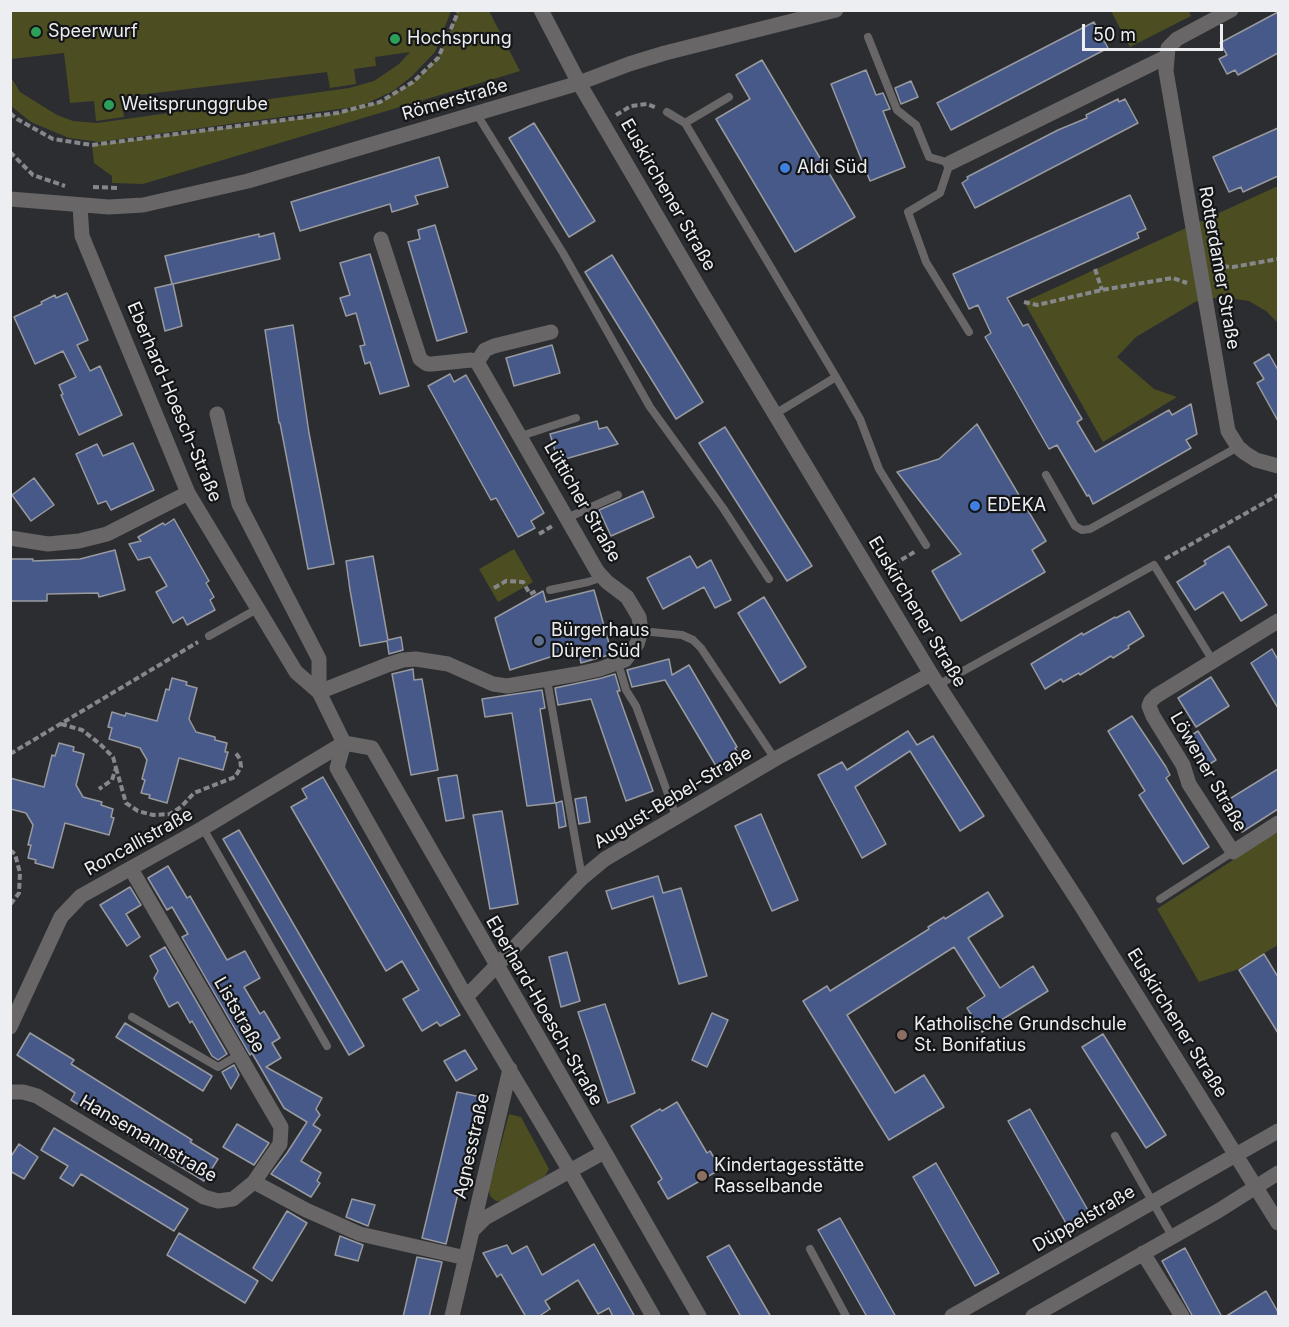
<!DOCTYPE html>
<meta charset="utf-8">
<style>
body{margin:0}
#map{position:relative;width:1289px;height:1327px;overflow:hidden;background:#2b2d31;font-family:Inter,sans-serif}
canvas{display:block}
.frame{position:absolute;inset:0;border:12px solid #edeef1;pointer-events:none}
.scale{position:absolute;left:1082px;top:24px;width:141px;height:27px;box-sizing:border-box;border:3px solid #edeef1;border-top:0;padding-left:8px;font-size:18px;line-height:21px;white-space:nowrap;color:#edeef1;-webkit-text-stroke:4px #141517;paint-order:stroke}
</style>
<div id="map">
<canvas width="1289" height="1327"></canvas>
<div class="frame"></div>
<div class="scale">50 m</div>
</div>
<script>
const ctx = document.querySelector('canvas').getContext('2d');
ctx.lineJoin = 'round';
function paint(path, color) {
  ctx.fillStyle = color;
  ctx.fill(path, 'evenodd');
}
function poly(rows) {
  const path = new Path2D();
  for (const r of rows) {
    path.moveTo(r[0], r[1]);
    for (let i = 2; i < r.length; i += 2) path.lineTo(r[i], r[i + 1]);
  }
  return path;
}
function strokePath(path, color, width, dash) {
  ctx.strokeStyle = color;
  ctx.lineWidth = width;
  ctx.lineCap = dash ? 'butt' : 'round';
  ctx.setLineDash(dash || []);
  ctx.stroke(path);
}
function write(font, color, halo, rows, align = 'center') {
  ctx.font = font + ' Inter,sans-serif';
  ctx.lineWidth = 4.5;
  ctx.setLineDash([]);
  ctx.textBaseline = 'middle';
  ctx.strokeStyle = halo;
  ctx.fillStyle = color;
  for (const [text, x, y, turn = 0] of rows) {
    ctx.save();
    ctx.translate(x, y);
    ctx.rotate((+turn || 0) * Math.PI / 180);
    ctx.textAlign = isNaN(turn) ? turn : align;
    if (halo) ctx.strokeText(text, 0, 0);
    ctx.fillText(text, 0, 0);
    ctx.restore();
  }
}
const green = poly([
 [11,10,451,10,451,11,435,52,412,76,393,91,361,106,99,142,69,138,31,122,11,106,11,77,20,92,57,115,73,121,97,123,349,88,374,81,399,64,410,52,375,57,376,66,354,69,356,84,330,88,327,72,122,97,124,117,96,121,94,101,70,103,64,53,11,59],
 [457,11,489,11,520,71,143,184,112,183,112,176,94,163,92,145,337,113,380,102,413,82,438,58,456,17],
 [1111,11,1189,11,1191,16,1130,47],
 [1278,186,1278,323,1266,311,1249,301,1221,297,1195,302,1136,337,1117,357,1154,389,1177,397,1103,442,1024,302],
 [514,549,533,582,498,602,479,569],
 [1278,831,1278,945,1236,970,1199,982,1157,909],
 [509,1114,521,1117,549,1169,545,1176,501,1201,496,1201,490,1196,489,1189]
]);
const building = poly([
 [1278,12,1278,53,1238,75,1235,70,1227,74,1219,59,1227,55,1220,43,1278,12],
 [1094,22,1108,48,951,130,937,103,1094,22],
 [762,60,855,217,795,252,716,119,750,99,736,75,762,60],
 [866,70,876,95,883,93,890,109,883,111,905,167,870,181,831,84,866,70],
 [911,81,918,97,901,104,895,88,911,81],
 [1118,99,1119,102,1125,99,1138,123,975,208,962,183,968,179,967,177,1058,130,1087,118,1086,115,1118,99],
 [534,123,595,221,569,237,509,138,534,123],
 [1278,128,1278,176,1243,192,1241,187,1229,192,1213,157,1278,128],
 [439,157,448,187,415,196,418,204,392,212,390,204,300,231,291,202,439,157],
 [1130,195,1146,229,1137,233,1139,238,1007,298,1023,326,1028,324,1064,388,1082,419,1077,422,1095,452,1169,410,1172,415,1191,404,1197,434,1186,440,1191,448,1093,504,1089,495,1087,496,1057,445,1049,449,985,337,991,333,978,305,969,309,953,274,1130,195],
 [435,225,467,332,437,341,408,242,420,239,418,230,435,225],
 [274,233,280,259,173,284,182,326,165,331,155,288,172,284,165,256,259,234,259,237,274,233],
 [370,254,409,386,380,394,370,362,365,364,360,346,365,345,356,313,346,316,340,298,350,295,340,263,370,254],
 [612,255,703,402,676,419,585,272,612,255],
 [67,293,88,340,77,345,90,371,100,366,122,415,79,435,61,395,63,394,59,385,76,377,63,351,35,364,14,317,42,304,41,302,55,295,56,298,67,293],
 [293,325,309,433,334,564,308,569,280,423,279,423,265,330,293,325],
 [552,345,560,373,514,386,506,358,552,345],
 [1269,354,1278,370,1278,421,1257,383,1264,379,1254,363,1269,354],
 [450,374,454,382,466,375,544,513,531,521,535,528,518,537,496,498,491,500,428,386,450,374],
 [597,421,599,429,607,427,618,444,558,461,550,434,597,421],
 [977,424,1046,541,1032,550,1045,572,961,621,932,571,961,554,897,472,939,459,977,424],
 [725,427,812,566,787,581,699,443,725,427],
 [133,443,154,490,111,510,106,501,98,504,76,454,97,444,103,456,133,443],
 [34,478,54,505,31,521,12,495,34,478],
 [643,491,654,517,611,536,599,510,643,491],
 [174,519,209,581,206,583,214,597,210,600,215,610,187,625,183,617,173,623,156,592,167,586,150,557,138,560,129,544,141,541,138,537,163,523,165,525,174,519],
 [1229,546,1267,605,1241,621,1223,592,1195,610,1177,582,1206,564,1204,561,1229,546],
 [115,550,125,590,99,597,98,593,47,594,47,601,10,601,10,559,33,559,33,561,80,559,115,550],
 [373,556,388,640,401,637,403,650,389,654,387,641,360,646,350,590,346,561,373,556],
 [690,556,697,568,711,560,731,600,715,608,704,587,663,609,647,578,690,556],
 [594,590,612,654,581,663,578,648,510,670,495,618,543,591,546,602,594,590],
 [764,597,806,667,780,683,738,613,764,597],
 [1129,611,1144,636,1128,646,1129,648,1113,658,1111,656,1080,675,1079,673,1063,682,1061,679,1045,689,1031,664,1082,633,1083,635,1115,617,1116,618,1129,611],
 [1272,649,1278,660,1278,708,1251,663,1272,649],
 [669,659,672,675,689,665,737,747,735,748,741,758,719,771,665,680,632,687,627,670,669,659],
 [413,669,414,680,422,679,438,770,411,775,392,674,413,669],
 [615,674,620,691,617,691,653,791,626,801,591,699,558,705,555,688,602,678,615,674],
 [1211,677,1229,706,1196,727,1178,698,1211,677],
 [172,678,187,682,186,685,197,688,189,719,196,732,215,737,215,740,227,743,225,752,228,752,223,770,179,758,167,803,149,798,150,795,141,793,145,780,142,779,147,760,140,748,109,739,112,728,108,727,112,712,125,716,126,713,157,721,166,689,169,690,172,678],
 [542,690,545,708,540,709,555,803,527,806,512,713,485,717,482,699,542,690],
 [1132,716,1166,767,1170,775,1166,778,1209,847,1183,864,1139,795,1145,791,1108,731,1132,716],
 [908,731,917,745,933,736,984,816,960,831,910,751,855,787,886,844,862,858,818,775,842,762,847,770,908,731],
 [1198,731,1216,760,1202,769,1184,740,1198,731],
 [59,743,74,747,73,751,84,754,76,785,83,797,102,802,101,805,113,809,111,817,114,818,109,835,65,823,53,868,35,863,36,860,28,858,31,845,28,845,33,825,26,813,10,809,10,778,44,787,52,755,55,756,59,743],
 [1278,769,1278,809,1242,832,1223,803,1278,769],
 [457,775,464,818,446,821,438,778,457,775],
 [323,777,460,1015,440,1026,437,1022,422,1031,403,999,419,990,402,961,386,971,291,807,307,798,302,789,323,777],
 [586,797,590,822,579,824,575,799,586,797],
 [562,801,566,826,559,828,556,803,562,801],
 [502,811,518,904,490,909,473,815,502,811],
 [761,814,798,900,772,911,735,826,761,814],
 [239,830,364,1046,349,1055,223,839,239,830],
 [168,866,187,898,190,896,227,960,245,951,260,978,244,987,260,1014,264,1011,280,1038,272,1043,281,1058,266,1067,322,1098,316,1109,320,1115,313,1125,321,1130,301,1161,321,1173,317,1181,320,1183,311,1197,271,1174,287,1153,307,1122,284,1108,252,1053,250,1055,182,937,188,934,172,907,167,910,148,878,168,866],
 [658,876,663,893,681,888,707,976,679,984,653,896,612,909,606,891,658,876],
 [130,887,141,905,126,914,140,937,127,946,100,905,130,887],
 [988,892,1003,916,968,938,1000,988,1033,966,1048,991,982,1032,967,1008,985,996,954,947,847,1015,895,1093,924,1075,944,1107,889,1140,803,1001,827,986,830,991,929,929,928,927,944,917,945,919,988,892],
 [165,947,227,1054,218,1060,212,1056,192,1021,190,1023,178,1002,169,1007,154,978,158,971,150,956,165,947],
 [567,952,580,1001,561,1007,549,957,567,952],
 [1264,954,1278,977,1278,1033,1239,970,1264,954],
 [605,1004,635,1093,608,1103,578,1012,605,1004],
 [712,1013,728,1020,707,1067,692,1060,712,1013],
 [125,1023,212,1076,203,1091,116,1037,125,1023],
 [30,1033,74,1060,71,1064,192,1140,190,1142,218,1159,204,1181,71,1100,75,1093,17,1055,30,1033],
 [1103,1034,1166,1135,1146,1148,1082,1047,1103,1034],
 [465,1050,477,1069,456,1081,444,1061,465,1050],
 [234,1065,239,1075,231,1089,222,1072,234,1065],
 [457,1092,481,1097,446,1244,422,1238,457,1092],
 [677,1102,707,1153,710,1151,721,1169,668,1199,658,1182,662,1179,631,1126,660,1109,662,1111,677,1102],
 [1030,1109,1093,1219,1071,1232,1008,1121,1030,1109],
 [237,1124,269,1143,254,1165,223,1147,237,1124],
 [54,1128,188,1209,174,1231,81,1174,73,1186,60,1178,68,1166,41,1150,54,1128],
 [19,1144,38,1157,24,1179,10,1171,10,1158,19,1144],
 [936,1163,999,1273,975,1286,913,1177,936,1163],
 [352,1199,375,1205,368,1226,346,1217,352,1199],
 [287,1211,307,1223,272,1281,253,1268,287,1211],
 [840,1218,896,1317,867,1317,818,1230,840,1218],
 [179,1233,258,1281,245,1303,167,1255,179,1233],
 [340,1236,363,1245,358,1261,335,1255,340,1236],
 [594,1244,635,1317,613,1317,609,1308,598,1314,578,1280,545,1301,550,1309,538,1317,526,1317,501,1274,497,1277,483,1253,507,1245,512,1254,527,1246,542,1275,594,1244],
 [729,1245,771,1317,741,1317,707,1257,729,1245],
 [1185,1248,1222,1317,1193,1317,1162,1261,1185,1248],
 [417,1257,442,1262,429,1317,403,1317,417,1257],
 [1266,1291,1278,1312,1278,1317,1225,1317,1266,1291]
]);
const path = poly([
 [10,113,17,119,53,139,92,145,337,113,380,102,413,82,438,58,456,17,457,10],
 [616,115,631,106,647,104,657,108],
 [10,152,33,175,65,186],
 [93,187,119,188],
 [1214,266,1233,267,1278,259],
 [1095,269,1102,290],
 [1024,302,1037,305,1102,290,1173,278,1187,283],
 [539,534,554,525],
 [1165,559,1278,495],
 [886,569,916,551],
 [494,588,506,581,523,582,530,594,538,590],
 [61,724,82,730,100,744,113,757,116,768,112,780,99,789],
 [10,754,198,642],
 [116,768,126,803,138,811,153,815,170,814,181,807,194,793,235,777,241,767,240,759,235,752],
 [10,850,15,854,20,873,19,893,10,905]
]);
const service = poly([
 [868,37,897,110,916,125,929,157,950,163,940,193,908,212,926,262,969,332],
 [667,112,685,123,836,377,860,419,879,469,926,545],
 [476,113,563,253,650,407,723,508,769,579],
 [685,123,729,97],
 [775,414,836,377],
 [521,436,576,418],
 [1046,475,1075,526,1082,530,1090,529,1238,447],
 [567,518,618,495],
 [550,590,588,582,603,577],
 [641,631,682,635,693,640,701,648,775,759],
 [209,636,257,609],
 [618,663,626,690,636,706,676,816],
 [547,680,582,878],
 [938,685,1154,565,1213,661],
 [203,828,327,1046],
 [1160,899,1233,852],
 [132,1017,218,1067,239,1055],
 [1115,1136,1172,1236],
 [810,1249,846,1316]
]);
const minor = poly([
 [1231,10,1177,39,1168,48,1166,71,1228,431,1238,447,1245,453,1256,460,1278,466],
 [950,163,1166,57],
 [10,199,109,207,143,205,248,181,579,83],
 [80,206,82,236,188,493,296,672,319,692,344,743,337,768,466,997,570,1171,653,1316],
 [477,362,485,350,494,346,551,332],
 [217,414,239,504,319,659,319,692],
 [10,538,48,544,79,541,107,534,188,493],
 [1278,621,1156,696,1151,701,1149,706,1153,716,1183,765,1189,784,1233,852,1278,823],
 [319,692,387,665,403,660,416,659,448,664,493,684,507,686,577,674,600,669,625,660,637,644,641,631,639,617,627,597,607,582,597,571,480,367,477,362,471,360,432,364,427,364,420,359,381,239],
 [344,743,372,748,699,1316],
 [131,869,281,1127,280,1144,254,1182],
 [466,997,582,878,605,859,775,759,931,674],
 [10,1027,61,917,81,896,203,828,344,743],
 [10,1092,23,1092,37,1096,204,1197,218,1201,233,1199,254,1182,306,1210,360,1234,466,1258],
 [472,1230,510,1069],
 [1143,1253,1182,1316],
 [452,1316,472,1231,485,1218,604,1152],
 [952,1316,1278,1131],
 [1033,1316,1218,1211,1278,1173]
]);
const tertiary = poly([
 [541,10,579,83,702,293,931,674,1080,904,1278,1223],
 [579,83,629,64,665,53,836,10]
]);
const markers = [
 [36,32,6,"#2e9e5b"],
 [395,39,6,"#2e9e5b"],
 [109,105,6,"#2e9e5b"],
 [785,168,6,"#3f7fe0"],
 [975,506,6,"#3f7fe0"],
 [539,641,6,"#5c6f8a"],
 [902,1035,6,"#8d6e63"],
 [702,1176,6,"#8d6e63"]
];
const poiNames = [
 ["Speerwurf",48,32],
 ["Hochsprung",407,39],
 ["Weitsprunggrube",121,105],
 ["Aldi Süd",797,168],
 ["EDEKA",987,506],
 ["Bürgerhaus",551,631],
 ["Düren Süd",551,652],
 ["Katholische Grundschule",914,1025],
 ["St. Bonifatius",914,1046],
 ["Kindertagesstätte",714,1166],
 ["Rasselbande",714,1187]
];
const streetNames = [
 ["Römerstraße",455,100,-16],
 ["Euskirchener Straße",668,195,60],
 ["Rotterdamer Straße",1219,268,80],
 ["Eberhard-Hoesch-Straße",174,402,67],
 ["Lütticher Straße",582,502,60],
 ["Euskirchener Straße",917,612,59],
 ["Löwener Straße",1208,772,60],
 ["August-Bebel-Straße",673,798,-31],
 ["Roncallistraße",139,842,-29],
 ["Eberhard-Hoesch-Straße",544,1011,60],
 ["Liststraße",239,1015,60],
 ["Euskirchener Straße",1177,1023,58],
 ["Hansemannstraße",148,1139,30],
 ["Agnesstraße",472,1146,-77],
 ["Düppelstraße",1084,1219,-30]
];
paint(green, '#4c4e22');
paint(building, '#465989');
strokePath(building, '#989a9f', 1.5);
strokePath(path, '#86878b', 4, [6, 3]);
strokePath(service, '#686666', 8);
strokePath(minor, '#686666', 15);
strokePath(tertiary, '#686666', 15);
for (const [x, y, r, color] of markers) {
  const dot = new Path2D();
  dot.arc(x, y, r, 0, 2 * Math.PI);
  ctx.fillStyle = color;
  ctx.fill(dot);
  strokePath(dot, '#141517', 2);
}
write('18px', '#edeef1', '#141517', poiNames, 'left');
write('18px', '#edeef1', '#141517', streetNames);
</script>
